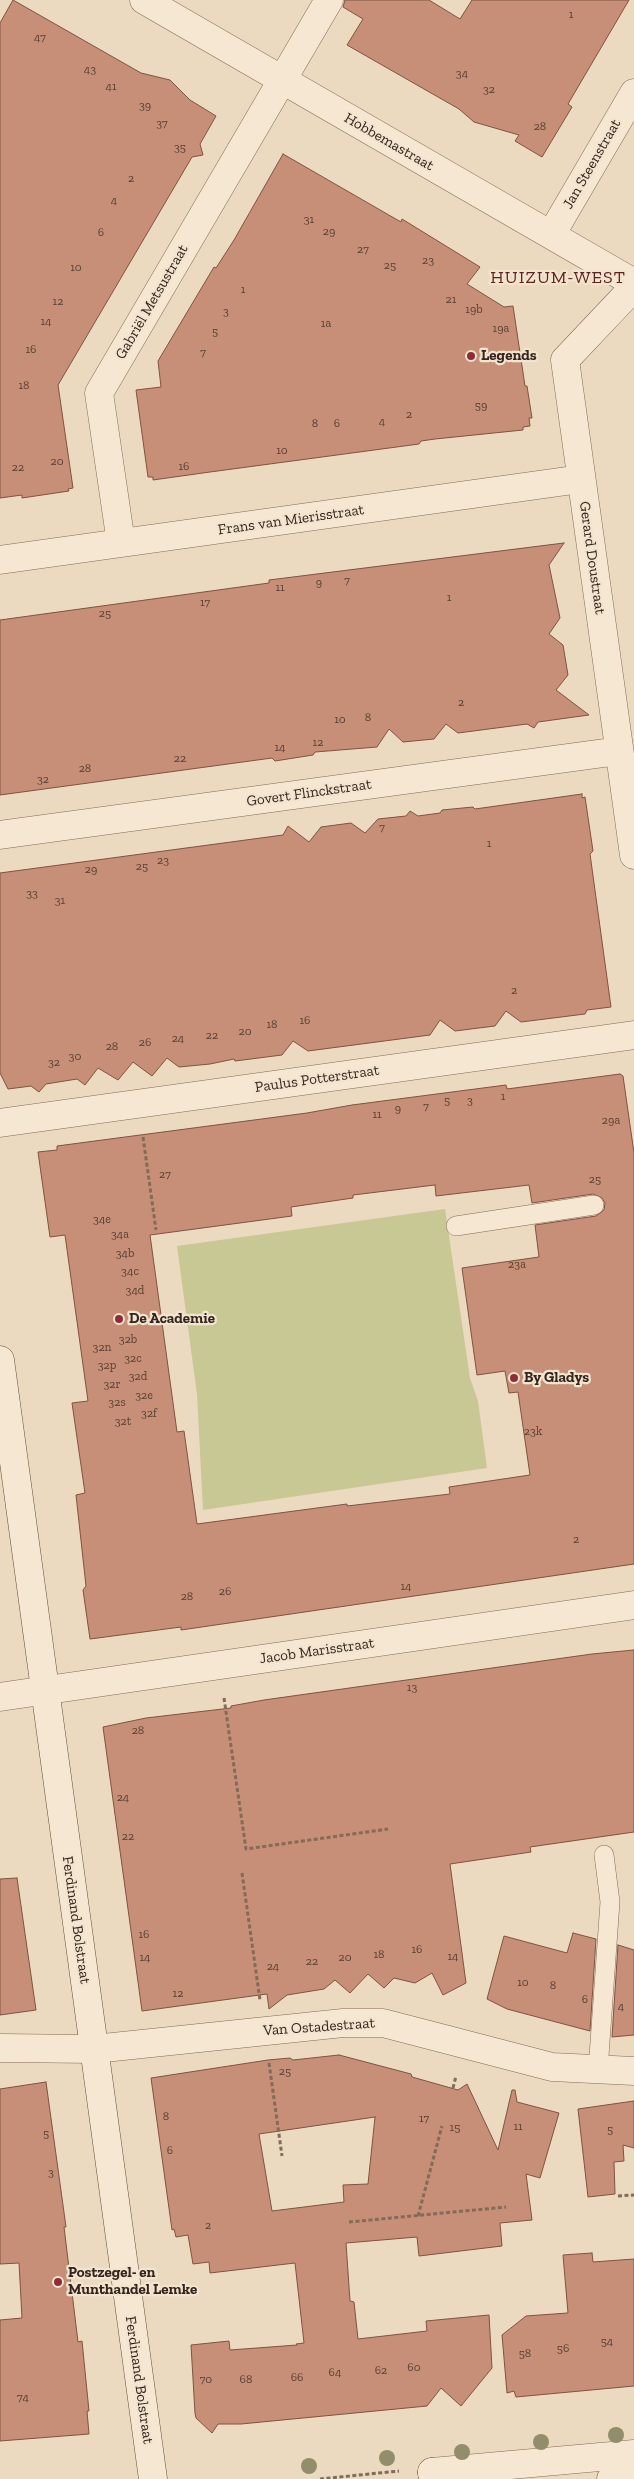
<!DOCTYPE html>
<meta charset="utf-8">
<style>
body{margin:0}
canvas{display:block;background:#ebd9c0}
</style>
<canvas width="634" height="2479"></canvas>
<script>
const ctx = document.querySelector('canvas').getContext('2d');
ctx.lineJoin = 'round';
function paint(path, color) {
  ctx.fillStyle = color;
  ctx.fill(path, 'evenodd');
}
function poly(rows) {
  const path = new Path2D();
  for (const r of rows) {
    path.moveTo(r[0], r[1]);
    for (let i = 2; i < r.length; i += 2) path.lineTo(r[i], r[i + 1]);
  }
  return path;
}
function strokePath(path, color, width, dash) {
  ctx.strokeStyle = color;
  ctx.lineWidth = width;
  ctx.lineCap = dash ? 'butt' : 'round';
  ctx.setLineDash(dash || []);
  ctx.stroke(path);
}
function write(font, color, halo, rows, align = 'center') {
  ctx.font = font + ' "Zilla Slab",serif';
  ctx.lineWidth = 4.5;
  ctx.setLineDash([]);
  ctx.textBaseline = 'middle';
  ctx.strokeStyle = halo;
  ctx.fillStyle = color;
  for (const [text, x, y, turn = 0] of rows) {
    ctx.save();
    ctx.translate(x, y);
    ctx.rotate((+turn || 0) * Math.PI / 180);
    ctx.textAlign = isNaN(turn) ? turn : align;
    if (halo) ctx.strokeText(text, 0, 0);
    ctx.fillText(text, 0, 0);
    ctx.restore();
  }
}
const green = poly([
 [445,1209,470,1378,478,1401,487,1468,203,1510,197,1394,177,1246]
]);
const building = poly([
 [13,0,141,73,170,80,190,100,216,116,200,144,203,155,192,157,58,385,73,488,68,489,69,491,22,498,22,495,0,498,0,23,13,0],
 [345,0,429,0,460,19,472,0,629,0,568,104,572,107,542,157,515,141,519,135,474,122,459,109,347,45,363,19,343,7,345,0],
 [283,154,401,222,402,219,480,267,467,284,504,307,513,306,525,386,527,386,532,418,529,418,530,426,523,427,523,430,435,439,421,441,419,444,210,472,153,480,153,477,148,477,136,390,161,387,158,361,214,267,216,268,234,240,283,154],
 [564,543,549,565,560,618,549,634,563,645,568,675,556,690,589,715,538,722,534,728,527,724,458,733,446,724,434,739,403,742,389,729,377,747,315,752,313,755,275,761,272,758,0,795,0,620,269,583,269,580,564,543],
 [582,794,582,798,585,797,593,851,590,854,611,1007,587,1010,585,1014,521,1022,506,1011,495,1026,455,1031,440,1020,430,1035,308,1051,293,1041,282,1055,235,1061,234,1059,210,1064,179,1067,167,1058,152,1076,133,1062,118,1080,98,1068,85,1085,77,1079,46,1084,39,1092,31,1086,8,1089,0,1073,0,873,283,835,288,826,309,842,321,827,351,823,365,833,378,819,406,816,410,811,418,816,440,813,442,810,473,807,475,809,582,794],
 [620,1074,623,1076,634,1153,634,1564,181,1630,181,1627,90,1639,83,1590,86,1586,76,1495,85,1493,72,1403,88,1401,65,1235,50,1237,38,1152,57,1150,57,1146,307,1113,352,1105,506,1085,507,1089,620,1074],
 [435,1185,436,1196,529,1185,532,1203,593,1194,602,1198,605,1203,604,1210,596,1216,535,1225,539,1257,462,1268,477,1375,505,1371,509,1393,518,1392,530,1475,449,1487,450,1494,347,1506,347,1504,197,1524,184,1431,177,1432,150,1235,292,1216,291,1207,353,1198,353,1195,435,1185],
 [634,1650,634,1832,530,1847,531,1852,450,1864,466,1983,443,1995,432,1973,415,1983,394,1978,384,1988,368,1974,350,1993,335,1980,324,1989,287,1995,269,2009,267,1994,142,2011,103,1727,146,1718,231,1708,231,1706,264,1700,592,1654,634,1650],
 [17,1878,36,2010,0,2015,0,1879,17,1878],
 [573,1933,596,1939,590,2031,507,2009,487,1999,504,1936,567,1953,573,1933],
 [618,1945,634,1950,634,2035,612,2037,618,1945],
 [339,2055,411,2074,412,2077,458,2090,467,2084,498,2150,512,2090,515,2090,517,2102,559,2113,540,2178,526,2174,532,2220,500,2223,502,2246,419,2256,417,2237,346,2243,350,2301,354,2302,358,2339,427,2331,426,2321,489,2315,492,2368,461,2406,441,2388,427,2406,241,2424,218,2424,212,2433,196,2418,195,2413,191,2345,229,2341,230,2350,297,2345,296,2344,304,2343,295,2263,210,2273,209,2262,193,2264,188,2235,176,2237,174,2229,172,2230,151,2078,268,2060,290,2058,293,2060,339,2055],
 [375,2117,368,2184,343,2185,344,2202,272,2211,259,2134,375,2117],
 [46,2082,66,2227,64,2227,78,2342,82,2341,89,2411,87,2411,89,2434,0,2441,0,2320,22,2318,19,2263,0,2264,0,2089,46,2082],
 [634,2101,634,2148,623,2145,624,2161,614,2162,615,2194,588,2197,578,2109,634,2101],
 [592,2253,593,2262,634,2259,634,2386,516,2397,514,2391,507,2393,502,2335,526,2316,568,2313,563,2255,592,2253]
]);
const path = poly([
 [143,1137,156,1230],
 [224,1698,246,1849,388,1829],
 [242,1873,260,2000],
 [269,2063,282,2156],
 [453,2088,456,2076],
 [618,2196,634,2195],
 [418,2216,442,2126],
 [349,2222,506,2207],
 [320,2479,399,2471]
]);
const lane = poly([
 [456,1226,594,1205],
 [598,2070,610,1902,604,1855]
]);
const street = poly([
 [144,0,634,283],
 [551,235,634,93],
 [634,287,565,360,634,855],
 [121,543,99,393,329,0],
 [0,560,581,479],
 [0,835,619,751],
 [0,1123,634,1035],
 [0,1697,634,1605],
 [0,2048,94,2049,343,2023,383,2023,552,2067,634,2071],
 [432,2472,634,2454]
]);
const secondary = poly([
 [0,1360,153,2479],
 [432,2472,433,2479],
 [611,2479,634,2477]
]);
const trees = [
 [616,2435],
 [541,2442],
 [462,2452],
 [387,2458],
 [309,2466]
];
const markers = [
 [471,356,5,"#8e2d39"],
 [119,1319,5,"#8e2d39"],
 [514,1378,5,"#8e2d39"],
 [58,2282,5,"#8e2d39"]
];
const numberNames = [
 ["1",571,15],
 ["47",40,38],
 ["43",90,70],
 ["34",462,74],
 ["41",111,87],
 ["32",489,90],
 ["39",145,106],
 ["37",162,124],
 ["28",540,127],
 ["35",180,148],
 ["2",131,179],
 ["4",114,201],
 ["31",309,220],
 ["29",329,232],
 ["6",101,233],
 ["27",363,250],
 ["23",428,261],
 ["25",390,266],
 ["10",76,268],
 ["1",243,290],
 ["21",451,300],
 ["12",58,302],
 ["19b",474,310],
 ["3",226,312],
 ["14",46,322],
 ["1a",326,324],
 ["19a",501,329],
 ["5",215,332],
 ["16",31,350],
 ["7",203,353],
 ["18",24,386],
 ["59",481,406],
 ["2",409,415],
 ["4",382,422],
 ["8",315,424],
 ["6",337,424],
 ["10",282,451],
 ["20",57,462],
 ["16",184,467],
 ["22",18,468],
 ["7",347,581],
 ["9",319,583],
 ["11",280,588],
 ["1",449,598],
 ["17",205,603],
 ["25",105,614],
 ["2",461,703],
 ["8",368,718],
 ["10",340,720],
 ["12",318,743],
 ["14",280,748],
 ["22",180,759],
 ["28",85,769],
 ["32",43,780],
 ["7",382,828],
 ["1",489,844],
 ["23",163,861],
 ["25",142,867],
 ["29",91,870],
 ["33",32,894],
 ["31",60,901],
 ["2",514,991],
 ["16",305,1021],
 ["18",272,1025],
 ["20",245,1032],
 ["22",212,1036],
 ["24",178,1039],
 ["26",145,1043],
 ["28",112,1047],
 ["30",75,1057],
 ["32",54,1063],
 ["1",503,1097],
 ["5",447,1101],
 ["3",470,1101],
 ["7",426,1107],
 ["9",398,1109],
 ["11",377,1115],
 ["29a",611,1121],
 ["27",165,1175],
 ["25",595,1180],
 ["34e",102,1220],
 ["34a",120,1235],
 ["34b",125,1254],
 ["23a",517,1265],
 ["34c",130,1272],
 ["34d",135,1291],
 ["32b",128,1340],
 ["32n",102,1348],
 ["32c",133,1359],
 ["32p",107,1366],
 ["32d",138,1377],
 ["32r",112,1385],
 ["32e",144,1396],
 ["32s",117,1403],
 ["32f",149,1414],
 ["32t",123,1422],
 ["23k",533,1432],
 ["2",576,1540],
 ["14",406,1587],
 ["26",225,1592],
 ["28",187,1597],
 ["13",412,1688],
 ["28",138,1731],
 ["24",123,1798],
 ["22",128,1837],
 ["16",144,1935],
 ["16",417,1950],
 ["18",379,1955],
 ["14",453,1957],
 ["14",145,1958],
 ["20",345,1958],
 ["22",312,1962],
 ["24",273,1967],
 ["10",523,1983],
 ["8",553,1986],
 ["12",178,1994],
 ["6",585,2000],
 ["4",621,2007],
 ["25",285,2072],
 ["8",166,2117],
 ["17",424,2119],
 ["11",518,2127],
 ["15",455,2128],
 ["5",610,2130],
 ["5",46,2134],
 ["6",170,2151],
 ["3",51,2173],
 ["2",208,2226],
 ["54",607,2342],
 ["56",563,2349],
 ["58",525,2354],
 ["60",414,2368],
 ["62",381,2371],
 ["64",335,2373],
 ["66",297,2378],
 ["70",206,2380],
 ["68",246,2380],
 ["74",23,2398]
];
const streetNames = [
 ["Hobbemastraat",389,142,30],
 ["Jan Steenstraat",592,164,-60],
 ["Gabriël Metsustraat",152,302,-60],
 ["Frans van Mierisstraat",291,520,-8],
 ["Gerard Doustraat",592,558,82],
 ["Govert Flinckstraat",309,793,-8],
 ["Paulus Potterstraat",317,1079,-8],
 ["Jacob Marisstraat",317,1651,-8],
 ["Ferdinand Bolstraat",76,1920,82],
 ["Van Ostadestraat",319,2027,-4],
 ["Ferdinand Bolstraat",139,2380,82]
];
const poiNames = [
 ["Legends",481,356],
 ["De Academie",129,1319],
 ["By Gladys",524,1378],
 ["Postzegel- en",68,2273],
 ["Munthandel Lemke",68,2290]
];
const quarterNames = [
 ["HUIZUM-WEST",558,278]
];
paint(green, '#c8c895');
paint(building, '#c78f78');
strokePath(building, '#805240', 1);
strokePath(lane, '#836a59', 20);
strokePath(street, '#836a59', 29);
strokePath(secondary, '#644b3c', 29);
strokePath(path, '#836a59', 3, [4, 2.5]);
strokePath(lane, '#f6e7d2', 19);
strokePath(street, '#f6e7d2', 28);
strokePath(secondary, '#f6e7d2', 28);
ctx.fillStyle = '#928d6a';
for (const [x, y] of trees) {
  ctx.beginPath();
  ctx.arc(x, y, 8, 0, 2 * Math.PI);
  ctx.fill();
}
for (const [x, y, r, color] of markers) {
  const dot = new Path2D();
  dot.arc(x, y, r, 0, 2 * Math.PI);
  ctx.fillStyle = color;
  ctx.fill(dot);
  strokePath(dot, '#f3e4cf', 2);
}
write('12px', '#584034', null, numberNames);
write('15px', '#33251d', '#f3e4cf', streetNames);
write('bold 15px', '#33251d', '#f3e4cf', poiNames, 'left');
ctx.letterSpacing = '1px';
write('18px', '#5d241e', '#f3e4cf', quarterNames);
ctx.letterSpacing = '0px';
</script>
